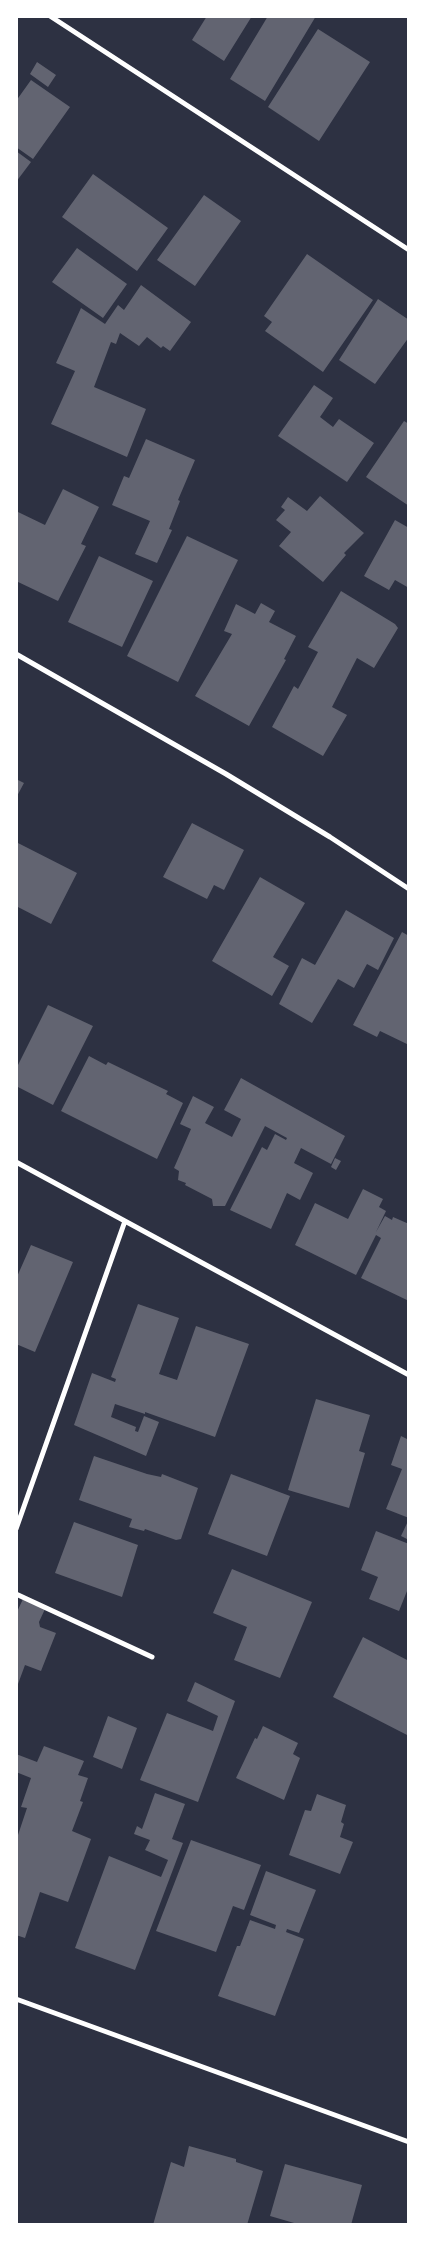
<!DOCTYPE html>
<style>
body{margin:0}
#map{position:relative;width:425px;height:2241px;overflow:hidden;background:#2d3142;font-family:"PT Sans",sans-serif}
canvas{display:block}
.frame{position:absolute;inset:0;border:18px solid #fff;pointer-events:none}
</style>
<div id="map">
<canvas width="425" height="2241"></canvas>
<div class="frame"></div>
</div>
<script>
const ctx = document.querySelector('canvas').getContext('2d');
ctx.lineJoin = 'round';
function paint(path, color) {
  ctx.fillStyle = color;
  ctx.fill(path, 'evenodd');
}
function poly(rows) {
  const path = new Path2D();
  for (const r of rows) {
    path.moveTo(r[0], r[1]);
    for (let i = 2; i < r.length; i += 2) path.lineTo(r[i], r[i + 1]);
  }
  return path;
}
function strokePath(path, color, width, dash) {
  ctx.strokeStyle = color;
  ctx.lineWidth = width;
  ctx.lineCap = dash ? 'butt' : 'round';
  ctx.setLineDash(dash || []);
  ctx.stroke(path);
}
const building = poly([
 [207,16,252,16,224,61,192,40],
 [268,16,316,16,265,101,230,79],
 [318,29,370,62,319,141,268,107],
 [37,62,56,75,48,87,30,74],
 [31,80,70,107,33,159,16,147,16,101],
 [16,151,31,162,16,182],
 [93,174,168,228,137,271,62,217],
 [204,195,241,221,195,286,157,260],
 [77,248,127,284,103,318,52,282],
 [307,254,373,300,323,372,265,331,272,322,264,316],
 [141,285,191,322,170,351,163,346,161,348,147,337,139,346,120,333,116,344,111,342,94,387,146,409,127,457,51,424,75,371,56,363,81,308,105,324,118,305,124,310],
 [378,299,409,320,409,337,375,384,339,360],
 [314,385,333,398,320,417,333,427,339,419,374,443,347,482,278,436],
 [404,421,409,424,409,506,366,477],
 [146,439,195,460,178,500,180,501,169,529,172,530,157,563,135,554,150,521,112,505,124,476,129,478],
 [63,489,99,507,81,544,86,546,58,601,16,581,16,516,18,512,45,525],
 [320,496,364,533,344,553,346,555,323,582,279,546,291,532,276,520,285,510,281,507,288,497,307,511],
 [395,520,409,528,409,588,395,580,389,590,364,576],
 [187,536,238,560,178,682,127,656],
 [99,556,153,581,122,647,68,622],
 [341,591,395,624,398,628,374,668,357,658,332,707,347,715,323,756,272,727,294,686,298,689,318,652,308,647],
 [261,603,275,611,269,622,296,636,284,659,286,660,249,726,195,696,232,634,224,631,236,604,255,614],
 [16,779,24,783,16,798],
 [192,823,244,850,224,890,214,885,207,899,163,877],
 [16,842,77,873,51,924,16,906],
 [260,877,305,903,273,957,289,966,272,996,212,961],
 [346,910,394,938,378,970,367,964,354,988,338,979,312,1023,279,1004,302,958,315,965],
 [402,932,409,936,409,1045,380,1031,377,1037,353,1025],
 [48,1005,93,1026,53,1105,16,1086,16,1069],
 [89,1056,106,1065,108,1062,168,1091,166,1094,183,1103,157,1159,61,1111],
 [241,1078,345,1136,331,1164,301,1148,294,1163,313,1173,300,1200,287,1193,271,1229,230,1210,262,1147,267,1150,275,1134,286,1140,287,1138,265,1126,225,1206,213,1206,212,1199,185,1185,186,1183,178,1180,179,1171,174,1168,191,1129,180,1124,193,1096,214,1107,205,1123,232,1137,241,1119,224,1110],
 [335,1158,341,1161,336,1170,331,1167],
 [363,1189,383,1199,379,1207,386,1211,376,1232,385,1216,392,1220,393,1217,409,1224,409,1301,361,1278,381,1238,376,1235,356,1275,295,1245,315,1203,348,1219],
 [31,1245,73,1262,35,1352,16,1344,16,1279],
 [138,1304,179,1318,159,1374,177,1380,196,1326,249,1344,215,1437,145,1412,145,1414,115,1404,111,1417,136,1427,135,1431,138,1432,144,1416,159,1422,146,1456,74,1425,92,1373,115,1382,116,1379,111,1377],
 [316,1399,370,1415,359,1451,365,1453,349,1508,288,1490],
 [401,1436,409,1440,409,1518,386,1509,402,1469,391,1465],
 [94,1456,147,1474,161,1477,162,1474,198,1488,181,1539,176,1540,145,1529,144,1531,129,1527,132,1519,79,1500],
 [231,1474,290,1496,267,1556,208,1534],
 [409,1519,409,1540,401,1536],
 [74,1522,138,1545,122,1597,55,1573],
 [376,1531,409,1544,409,1586,399,1611,369,1599,378,1577,361,1570],
 [232,1569,312,1602,280,1678,234,1660,247,1627,213,1613],
 [23,1599,45,1609,39,1622,40,1627,56,1633,41,1671,25,1665,18,1684,16,1683,16,1614],
 [363,1637,409,1661,409,1736,333,1697],
 [195,1682,235,1701,198,1802,140,1780,167,1713,213,1731,218,1716,187,1701],
 [108,1716,137,1728,122,1769,93,1757],
 [263,1726,298,1743,293,1754,300,1758,284,1800,236,1778,255,1738,257,1739],
 [44,1746,84,1761,78,1775,88,1778,80,1801,83,1802,72,1831,91,1839,68,1902,40,1892,25,1938,16,1935,16,1841,27,1808,21,1807,31,1778,16,1772,16,1754,37,1762],
 [155,1793,185,1804,172,1839,183,1843,135,1970,75,1948,109,1856,161,1877,168,1860,145,1850,150,1840,134,1834,137,1826,142,1829],
 [317,1794,346,1805,341,1822,344,1824,340,1837,353,1842,340,1874,289,1855,305,1810,311,1811],
 [191,1840,261,1865,244,1910,233,1906,216,1952,156,1931],
 [266,1871,316,1890,299,1933,287,1929,286,1932,304,1939,275,2016,218,1996,237,1946,240,1946,250,1920,275,1929,276,1925,250,1915],
 [189,2146,236,2159,236,2162,263,2171,247,2225,153,2225,171,2162,184,2167],
 [285,2164,362,2185,351,2225,301,2225,270,2216]
]);
const minor = poly([
 [50,16,409,250],
 [16,654,226,774,330,837,409,889],
 [16,1162,409,1375],
 [16,1529,125,1221],
 [16,1594,152,1657],
 [16,1999,409,2142]
]);
paint(building, '#626471');
strokePath(minor, '#fff', 5);
</script>
